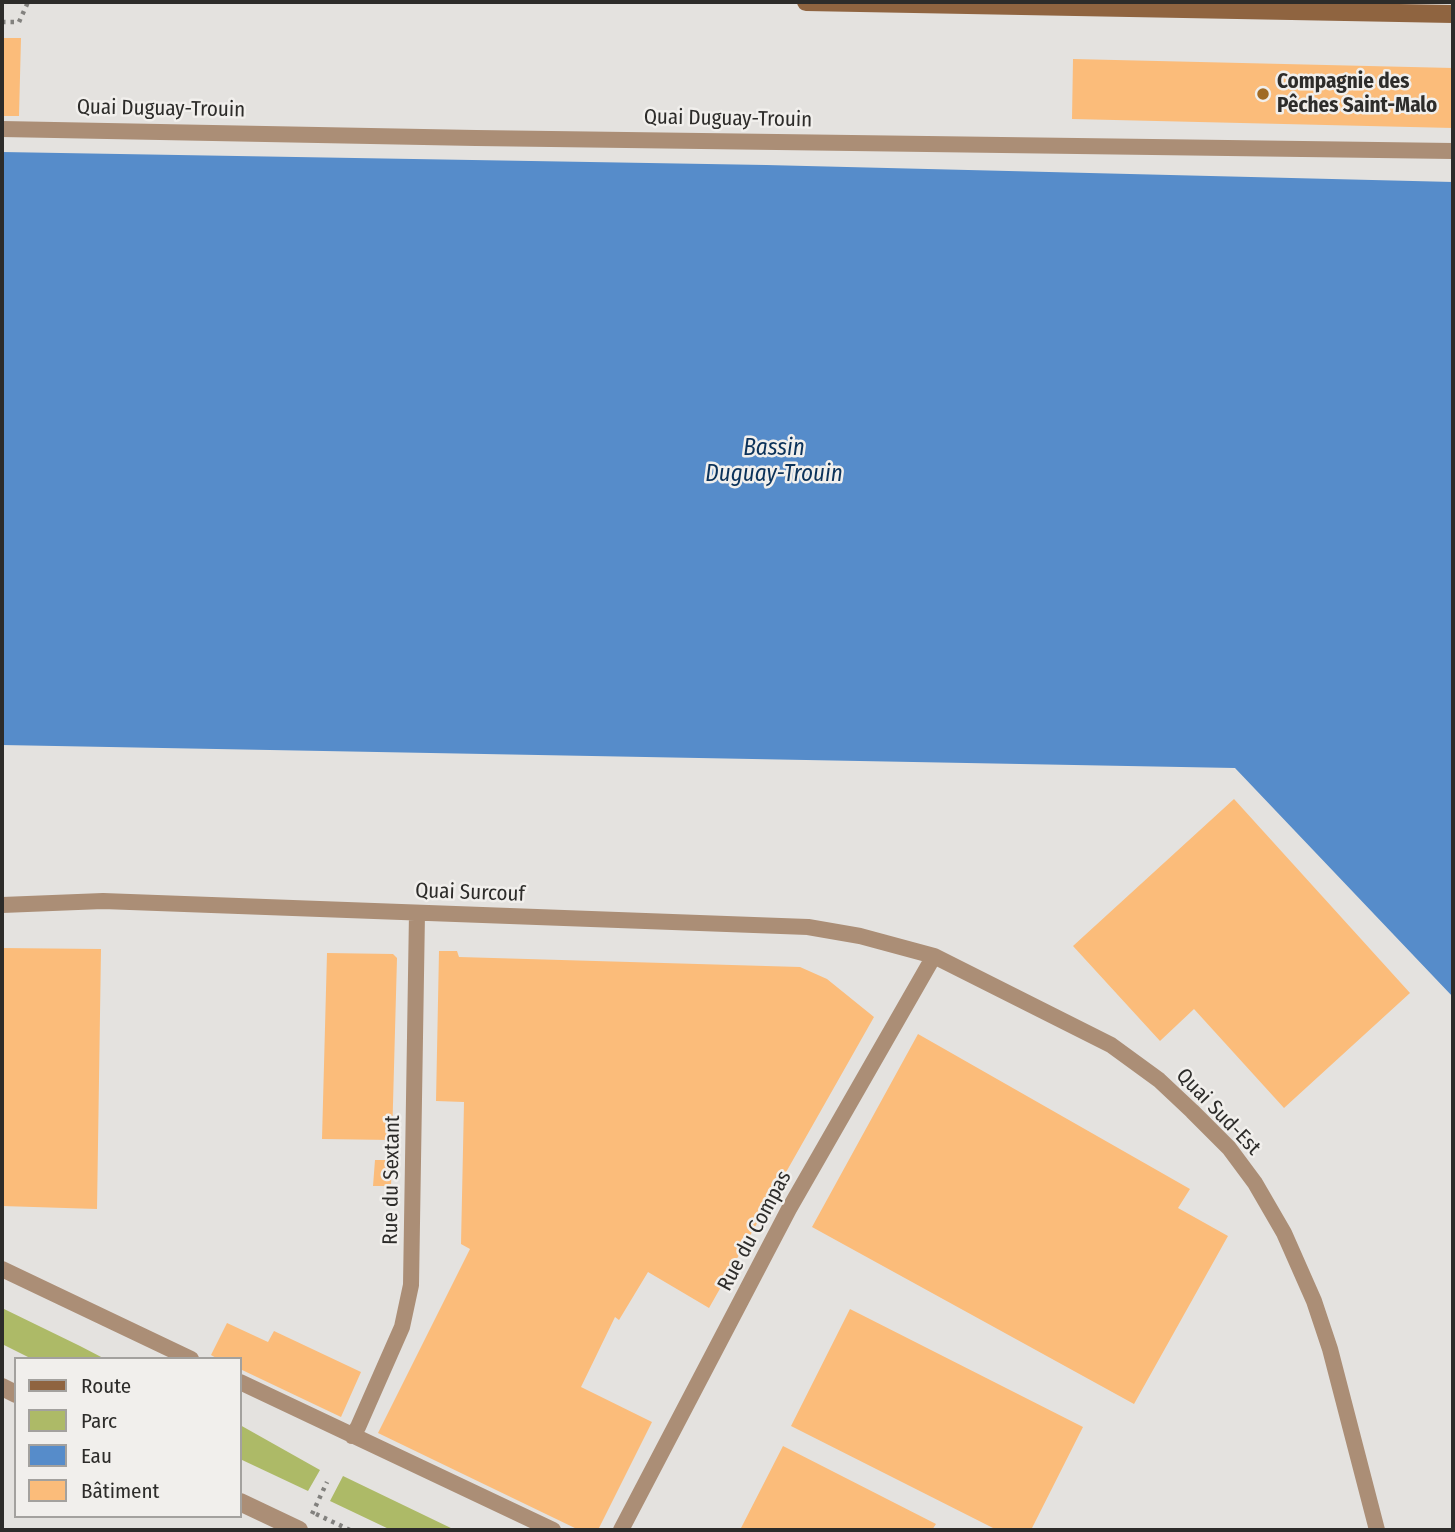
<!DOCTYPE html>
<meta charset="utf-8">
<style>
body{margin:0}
#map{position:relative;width:1455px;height:1532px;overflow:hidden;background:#e4e2df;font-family:"Fira Sans Condensed",sans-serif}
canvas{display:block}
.frame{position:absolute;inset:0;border:4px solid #2d2c2a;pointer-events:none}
.legend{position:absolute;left:14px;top:1357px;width:228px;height:161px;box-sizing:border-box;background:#f1efec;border:2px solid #a3a19e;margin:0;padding:9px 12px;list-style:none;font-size:21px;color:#2d2c2a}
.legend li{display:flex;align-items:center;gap:14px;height:35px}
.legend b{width:35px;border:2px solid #a3a19e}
</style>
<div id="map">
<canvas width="1455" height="1532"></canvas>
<div class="frame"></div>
<ul class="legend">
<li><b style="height:9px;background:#8f6440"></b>Route</li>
<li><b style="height:19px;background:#adba67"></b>Parc</li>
<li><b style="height:19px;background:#568cca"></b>Eau</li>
<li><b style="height:19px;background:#fbbc7a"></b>Bâtiment</li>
</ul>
</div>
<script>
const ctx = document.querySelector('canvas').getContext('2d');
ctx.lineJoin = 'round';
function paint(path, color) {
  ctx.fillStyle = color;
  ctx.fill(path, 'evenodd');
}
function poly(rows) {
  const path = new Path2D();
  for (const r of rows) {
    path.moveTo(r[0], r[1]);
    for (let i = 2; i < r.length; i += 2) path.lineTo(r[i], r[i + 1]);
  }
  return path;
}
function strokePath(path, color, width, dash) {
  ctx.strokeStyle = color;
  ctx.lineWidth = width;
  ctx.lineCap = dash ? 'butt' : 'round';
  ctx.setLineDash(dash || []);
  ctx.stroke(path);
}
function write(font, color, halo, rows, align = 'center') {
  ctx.font = font + ' "Fira Sans Condensed",sans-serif';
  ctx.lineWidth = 5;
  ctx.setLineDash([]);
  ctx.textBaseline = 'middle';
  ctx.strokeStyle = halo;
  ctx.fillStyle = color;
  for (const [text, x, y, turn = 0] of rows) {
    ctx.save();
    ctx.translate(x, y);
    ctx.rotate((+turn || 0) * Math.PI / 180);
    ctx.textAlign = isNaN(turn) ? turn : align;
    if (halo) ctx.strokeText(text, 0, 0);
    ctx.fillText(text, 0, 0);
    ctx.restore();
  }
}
const green = poly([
 [2,1308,80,1346,105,1359,32,1359,2,1344],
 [240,1425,320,1470,308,1491,240,1459],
 [343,1476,455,1530,391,1530,330,1501]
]);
const water = poly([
 [2,152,766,165,1453,182,1453,997,1235,768,2,745]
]);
const building = poly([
 [2,38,21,38,19,116,2,116],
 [1073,59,1453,68,1453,128,1072,119],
 [1234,799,1410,993,1284,1108,1194,1009,1160,1041,1073,946],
 [2,948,101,949,97,1209,2,1206],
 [439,951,457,951,459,957,800,967,827,979,874,1017,709,1308,648,1272,619,1320,615,1317,581,1387,652,1422,598,1530,579,1530,378,1433,470,1249,461,1244,464,1102,436,1101],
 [327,953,393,954,397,958,392,1140,322,1139],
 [918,1034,1190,1189,1178,1208,1228,1236,1134,1404,812,1227],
 [375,1160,392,1160,391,1186,373,1186],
 [850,1309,1083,1427,1031,1530,997,1530,791,1426],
 [227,1323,268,1342,274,1331,361,1372,341,1417,240,1369,240,1359,218,1359,211,1355],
 [783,1446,936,1524,932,1530,740,1530]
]);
const path = poly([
 [2,22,19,22,28,2],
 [312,1514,327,1482],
 [316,1514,350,1530]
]);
const service = poly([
 [2,129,476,138,1453,151],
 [2,905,103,901,808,927,860,936,934,956,1111,1045,1159,1080,1192,1111,1229,1148,1255,1183,1284,1233,1314,1301,1330,1349,1377,1530],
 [2,1269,191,1359],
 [240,1382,553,1530],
 [352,1436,358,1427,402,1327,411,1285,417,913],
 [621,1530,789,1209,934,956]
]);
const tertiary = poly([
 [2,1387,16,1394],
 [240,1502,299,1530]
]);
const secondary = poly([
 [806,2,1453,14]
]);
const markers = [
 [1263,94,7,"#a06a24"]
];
const poiNames = [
 ["Compagnie des",1277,82],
 ["Pêches Saint-Malo",1277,106]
];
const streetNames = [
 ["Quai Duguay-Trouin",161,109,1],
 ["Quai Duguay-Trouin",728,119,1],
 ["Quai Surcouf",470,893,2],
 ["Quai Sud-Est",1218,1112,46],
 ["Rue du Sextant",392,1180,-89],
 ["Rue du Compas",755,1231,-62]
];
const waterNames = [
 ["Bassin",774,449],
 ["Duguay-Trouin",774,475]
];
paint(green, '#adba67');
paint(water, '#568cca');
paint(building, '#fbbc7a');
strokePath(path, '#82817e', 4.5, [3.5, 5]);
strokePath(service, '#ab8e76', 16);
strokePath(tertiary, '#ab8e76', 18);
strokePath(secondary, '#8f6440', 18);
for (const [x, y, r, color] of markers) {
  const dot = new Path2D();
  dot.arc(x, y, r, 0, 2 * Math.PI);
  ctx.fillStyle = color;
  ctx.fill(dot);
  strokePath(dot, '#f1efec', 2.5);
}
write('bold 21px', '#2d2c2a', '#f1efec', poiNames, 'left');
write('21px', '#2d2c2a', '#f1efec', streetNames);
write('italic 23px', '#0b325a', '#f1efec', waterNames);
</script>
